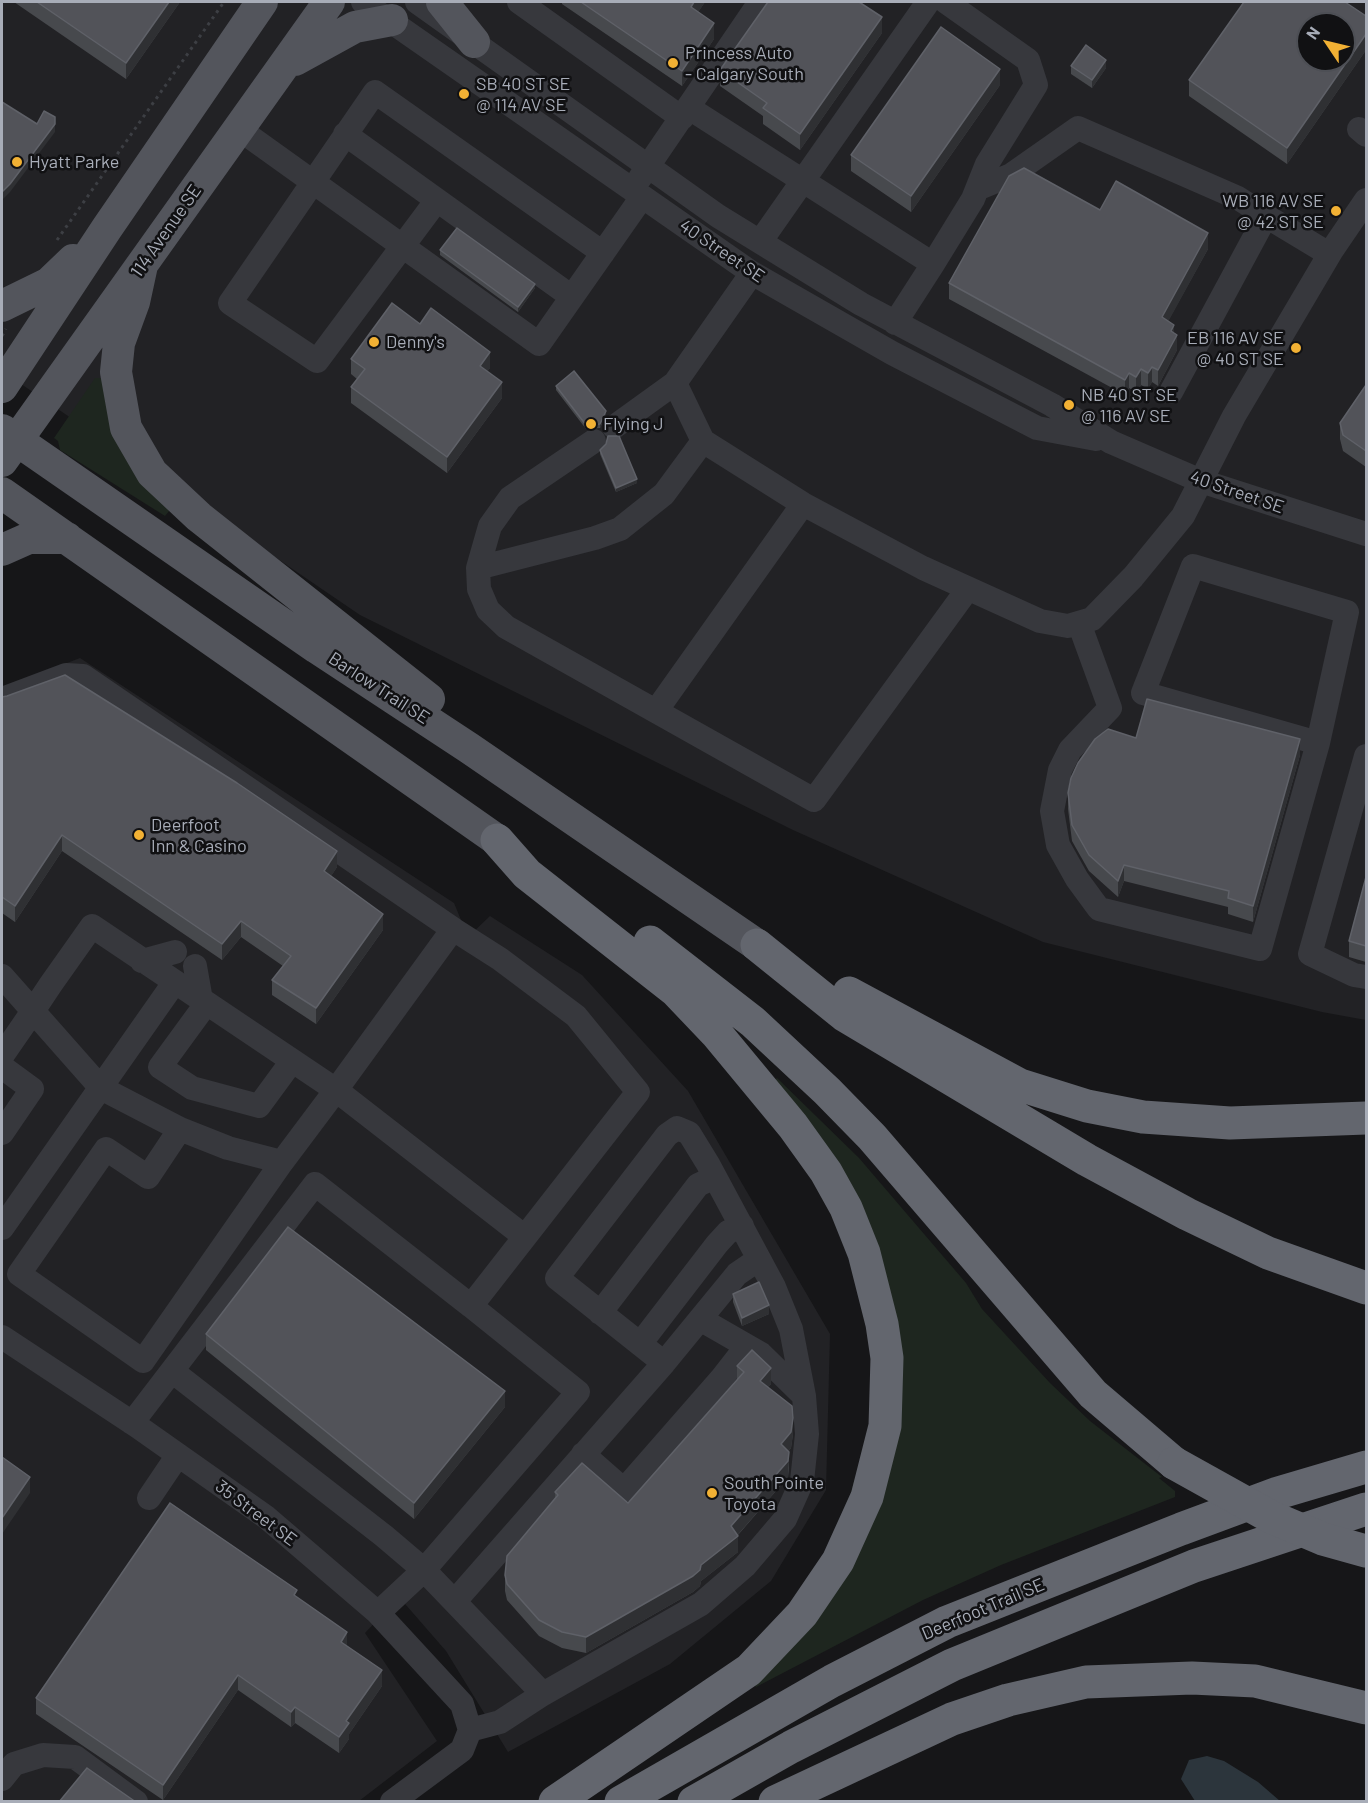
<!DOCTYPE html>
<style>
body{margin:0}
#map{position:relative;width:1368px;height:1803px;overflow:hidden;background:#161618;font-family:Barlow,sans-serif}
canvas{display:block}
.frame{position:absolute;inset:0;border:3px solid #a8adb8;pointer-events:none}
.north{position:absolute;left:1296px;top:12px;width:60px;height:60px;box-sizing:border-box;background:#111113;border:2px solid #4d4f55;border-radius:50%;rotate:305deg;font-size:16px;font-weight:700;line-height:24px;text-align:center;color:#a8adb8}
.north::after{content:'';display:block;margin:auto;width:21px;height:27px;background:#f2b134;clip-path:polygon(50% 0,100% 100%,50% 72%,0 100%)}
</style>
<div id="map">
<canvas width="1368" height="1803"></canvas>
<div class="frame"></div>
<div class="north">N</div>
</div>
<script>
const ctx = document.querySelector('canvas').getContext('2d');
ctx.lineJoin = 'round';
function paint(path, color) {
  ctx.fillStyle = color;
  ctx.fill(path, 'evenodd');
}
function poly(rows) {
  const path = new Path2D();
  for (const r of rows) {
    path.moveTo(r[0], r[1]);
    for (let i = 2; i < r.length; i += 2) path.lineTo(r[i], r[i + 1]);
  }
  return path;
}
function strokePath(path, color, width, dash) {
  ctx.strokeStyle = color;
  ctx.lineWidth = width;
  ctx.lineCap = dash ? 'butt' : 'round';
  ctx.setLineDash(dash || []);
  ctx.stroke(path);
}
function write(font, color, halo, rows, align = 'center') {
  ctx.font = font + ' Barlow,sans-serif';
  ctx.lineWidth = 5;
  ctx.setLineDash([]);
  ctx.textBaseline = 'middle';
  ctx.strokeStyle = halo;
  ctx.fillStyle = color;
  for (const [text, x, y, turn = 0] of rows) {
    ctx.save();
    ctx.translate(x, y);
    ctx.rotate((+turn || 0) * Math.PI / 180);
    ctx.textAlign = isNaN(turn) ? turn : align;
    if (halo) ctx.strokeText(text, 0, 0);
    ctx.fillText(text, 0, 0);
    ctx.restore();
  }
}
const built = poly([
 [2,2,1366,2,1366,1020,1322,1012,1043,942,793,830,360,615,2,371],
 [1308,24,1344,24,1344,60,1308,60],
 [80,658,454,903,468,937,490,916,582,975,688,1091,830,1334,826,1490,771,1581,670,1664,508,1752,446,1651,399,1597,365,1633,437,1741,359,1801,2,1802,2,688]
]);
const green = poly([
 [95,378,100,378,106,383,170,510,165,516,60,450,58,441,54,438],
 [777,1078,859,1158,966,1283,982,1309,1050,1383,1090,1421,1162,1477,1159,1478,1175,1491,1175,1497,1001,1565,923,1600,756,1687,751,1681,817,1615,893,1341,771,1083]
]);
const water = poly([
 [1207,1756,1224,1761,1258,1782,1280,1801,1195,1801,1181,1779,1189,1760]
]);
const path = poly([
 [57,240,224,2],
 [2,336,6,329]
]);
const minor = poly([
 [363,2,752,273,892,353,1037,428,1096,439],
 [417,2,718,216,861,304,1052,405,1111,442,1201,481,1366,534],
 [519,2,682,118],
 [689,108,933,264,895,323],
 [239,129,539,344,642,197],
 [1359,129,1366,135],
 [345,134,572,297],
 [640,178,760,2],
 [977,189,1011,175,1078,128,1238,198,1266,216],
 [437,200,317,361,230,303,375,92,603,253],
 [760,242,928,2],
 [933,264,973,199,987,164,1036,85,1028,60,946,2],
 [752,273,675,383,703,441,803,504,923,568,1040,621,1068,626,1092,619,1133,577,1183,516,1234,416,1332,250,1366,200],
 [1171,392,1266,216,1329,254],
 [614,427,675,383],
 [594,441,510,498,490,526,478,568,479,589,488,610,506,627,814,800,967,590],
 [478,568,595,538,620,529,664,494,703,441],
 [1079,623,1110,708,1070,750,1060,770,1052,811,1058,845,1077,879,1099,909,1260,949,1318,743,1347,612,1193,566,1143,693,1318,743],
 [2,699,66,675,83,676,453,929,336,1090,525,1237],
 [656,711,803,504],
 [1366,756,1310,954,1354,975,1366,977],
 [142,961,175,952],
 [195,966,201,1000],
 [2,976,33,1011,101,1088,180,1129,228,1148,282,1162,336,1090,92,926,51,984,33,1011,2,1056],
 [206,1004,160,1067,192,1088,259,1106,292,1061],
 [2,1067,32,1089,2,1133],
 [180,1129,148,1177,106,1149,19,1274,143,1361,282,1162],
 [2,1228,174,983],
 [600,1313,698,1185,715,1177],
 [2,1337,137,1426,266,1517,378,1613,462,1704,470,1730],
 [640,1344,717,1244,728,1232,742,1226],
 [747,1346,761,1354,804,1396],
 [172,1371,384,1536,424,1570,543,1694],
 [132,1423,315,1184,471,1306,638,1092,576,1016,500,959,453,929],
 [583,1454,624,1490,722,1378,747,1346,700,1319],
 [149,1498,178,1455],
 [455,1601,664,1363,737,1274,759,1259],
 [378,1613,424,1570,578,1392,471,1306],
 [470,1730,500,1722,543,1694,701,1604,745,1566,785,1519,802,1481,807,1434,804,1396,791,1329,774,1287,708,1164,689,1133,677,1128,667,1135,557,1278,664,1363],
 [2,1779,14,1764,43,1755,75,1757,136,1802],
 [392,1802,462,1750,470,1730]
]);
const major = poly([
 [442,2,474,42],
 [295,60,355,27,392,20],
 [142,265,134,302,119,343,116,372,126,428,152,473,199,517,429,699],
 [2,306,49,283,73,260],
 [2,387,107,228,262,2],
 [2,430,317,648,469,748,757,945],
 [2,461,329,2],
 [2,493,497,840],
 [2,550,29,538,67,538]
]);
const highway = poly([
 [497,840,527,874,676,991,716,1033,793,1126,826,1172,846,1208,864,1253,882,1324,887,1358,885,1426,867,1497,838,1561,802,1614,749,1670,555,1802],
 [650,942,753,1022,827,1091,872,1137,1093,1394,1174,1463],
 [757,945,844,1015,1087,1160,1187,1214,1268,1253,1366,1288],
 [849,993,1020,1085,1087,1106,1143,1117,1230,1123,1366,1118],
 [621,1802,832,1681,947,1622,1181,1529,1278,1493,1366,1467],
 [694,1802,791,1747,952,1665,1194,1566,1366,1509],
 [775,1802,952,1719,1008,1700,1086,1682,1192,1678,1255,1681,1366,1708]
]);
const highwayBridge = poly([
 [1174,1463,1271,1517,1323,1539,1366,1551]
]);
const wall = poly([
 [14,2,180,2,126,79],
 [562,2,705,2,698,12,714,39,682,86,562,4],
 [1366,16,1366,50,1287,164,1189,96,1189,80],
 [882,33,800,150,763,124,763,116,720,86,720,70],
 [1071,66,1106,68,1092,88,1071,74],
 [1000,85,911,212,851,171,851,155],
 [1100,210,1208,249,1168,321,1174,333,1177,350,1158,386,1152,382,1148,389,1141,385,1136,392,1129,388,1125,395,949,299,949,283],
 [440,250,535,288,518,312,440,255],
 [420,324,490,368,487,371,502,398,447,473,351,403,351,387,357,379,351,374,351,359],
 [1366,385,1366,467,1343,451,1340,439,1340,423],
 [556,386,606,415,600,428,586,429,556,390],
 [600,450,637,483,616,492,600,454],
 [2,697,337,867,331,876,383,930,316,1024,272,995,272,980,283,966,241,937,222,960,62,851,15,922,2,913],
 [1136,738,1300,755,1253,922,1228,914,1228,907,1124,881,1118,897,1089,871,1072,841,1068,809,1068,793],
 [1366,877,1366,962,1349,957,1349,941],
 [733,1294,769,1314,742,1326,733,1302],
 [206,1334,505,1407,414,1519,206,1350],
 [737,1366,771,1384,768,1387,793,1434,791,1448,788,1452,789,1468,788,1477,738,1535,738,1552,701,1581,700,1586,693,1592,586,1653,562,1648,539,1636,507,1600,505,1591,505,1575,555,1498,555,1492,628,1503,737,1380],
 [297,1597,347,1646,382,1686,349,1734,349,1739,339,1753,295,1723,291,1727,238,1690,163,1800,36,1714,36,1698]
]);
const shadedWall = poly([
 [169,2,180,2,126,79,126,63],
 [694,2,705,2,691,23,691,7],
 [882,17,882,33,800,150,800,134],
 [714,23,714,39,682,86,682,71],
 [1366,34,1366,50,1287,164,1287,148],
 [1106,60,1106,68,1092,88,1092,80],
 [1000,69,1000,85,911,212,911,196],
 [55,124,55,132,10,192,2,200,2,192],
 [1208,233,1208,249,1162,333,1162,317],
 [535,284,535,288,518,312,518,307],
 [1174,325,1174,340,1177,335,1177,350,1158,386,1158,370,1171,331],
 [490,352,490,368,480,382,480,366],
 [1152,367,1152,382,1148,389,1148,373],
 [1141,369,1141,385,1136,392,1136,377],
 [1129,373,1129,388,1125,395,1125,380],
 [502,382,502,398,447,473,447,457],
 [606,411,606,415,600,428,600,424],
 [637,479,637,483,616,492,616,488],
 [1300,739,1300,755,1253,922,1253,906],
 [62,835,62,851,15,922,15,906],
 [337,851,337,867,324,887,324,871],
 [1124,865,1124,881,1118,897,1118,881],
 [383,914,383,930,316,1024,316,1008],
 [241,921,241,937,222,960,222,944],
 [769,1305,769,1314,742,1326,742,1318],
 [771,1368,771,1384,760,1396,760,1381],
 [505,1391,505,1407,414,1519,414,1503],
 [793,1418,793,1434,791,1448,781,1460,781,1444],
 [789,1452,788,1477,734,1539,738,1536,738,1552,701,1581,700,1586,693,1592,586,1653,586,1637,701,1565],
 [30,1477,30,1493,2,1534,2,1518],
 [347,1632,347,1648,341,1642],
 [382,1670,382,1686,349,1734,349,1739,339,1753,339,1737,346,1721],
 [238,1675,238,1690,163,1800,163,1785],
 [295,1707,295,1723,291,1727,291,1712]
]);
const building = poly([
 [37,2,169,2,126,63,37,2],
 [581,2,694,2,691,7,714,23,682,71,581,2],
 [768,2,859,2,882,17,800,134,763,108,767,103,720,70,768,2],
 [1244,2,1345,2,1366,16,1366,34,1287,148,1189,80,1244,2],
 [1308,24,1344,24,1344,60,1308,60,1308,24],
 [941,27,1000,69,911,196,851,155,941,27],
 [1086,45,1106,60,1092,80,1071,66,1086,45],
 [2,102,37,124,44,111,55,117,55,124,10,184,2,192,2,102],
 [1024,168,1100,210,1116,181,1208,233,1162,317,1174,325,1171,331,1177,335,1158,370,1152,367,1148,373,1141,369,1136,377,1129,373,1125,380,949,283,1009,176,1024,168],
 [457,228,535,284,518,307,440,250,457,228],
 [392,303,420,324,431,308,490,352,480,366,502,382,447,457,351,387,365,369,351,359,392,303],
 [574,371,606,411,600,424,586,425,556,386,574,371],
 [1366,385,1366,451,1343,435,1340,423,1366,385],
 [608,436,619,436,637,479,616,488,600,450,606,444,608,436],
 [65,675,237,783,337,851,324,871,383,914,316,1008,272,980,291,956,241,921,222,944,62,835,15,906,2,897,2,697,7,696,65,675],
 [1147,699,1300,739,1253,906,1228,898,1229,891,1124,865,1118,881,1089,855,1072,825,1068,793,1071,778,1078,763,1095,739,1108,729,1136,738,1147,699],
 [1366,877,1366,946,1349,941,1366,877],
 [288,1227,505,1391,414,1503,206,1334,288,1227],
 [759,1282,769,1305,742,1318,733,1294,759,1282],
 [752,1350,771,1368,760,1381,792,1406,793,1418,791,1432,781,1444,789,1452,788,1461,731,1526,738,1536,701,1565,700,1570,693,1576,586,1637,562,1632,539,1620,507,1584,505,1575,507,1556,558,1495,555,1492,582,1463,628,1503,744,1372,737,1366,752,1350],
 [2,1457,30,1477,2,1518,2,1457],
 [170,1503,297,1590,294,1595,347,1632,341,1642,382,1670,346,1721,349,1723,339,1737,295,1707,291,1712,238,1675,163,1785,36,1698,170,1503],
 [87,1768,133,1800,135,1802,59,1802,87,1768]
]);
const markers = [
 [673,63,6,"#f2b134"],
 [464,94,6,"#f2b134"],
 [17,162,6,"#f2b134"],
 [1336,211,6,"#f2b134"],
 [374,342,6,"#f2b134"],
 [1296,348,6,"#f2b134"],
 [1069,405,6,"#f2b134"],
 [591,424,6,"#f2b134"],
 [139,835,6,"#f2b134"],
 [712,1493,6,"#f2b134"]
];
const poiNames = [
 ["Princess Auto",685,53],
 ["- Calgary South",685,74],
 ["SB 40 ST SE",476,84],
 ["@ 114 AV SE",476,105],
 ["Hyatt Parke",29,162],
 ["WB 116 AV SE",1324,201,"right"],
 ["@ 42 ST SE",1324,222,"right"],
 ["EB 116 AV SE",1284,338,"right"],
 ["@ 40 ST SE",1284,359,"right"],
 ["Denny's",386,342],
 ["NB 40 ST SE",1081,395],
 ["@ 116 AV SE",1081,416],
 ["Flying J",603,424],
 ["Deerfoot",151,825],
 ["Inn & Casino",151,846],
 ["South Pointe",724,1483],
 ["Toyota",724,1504]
];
const streetNames = [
 ["114 Avenue SE",166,231,-55],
 ["40 Street SE",722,251,34],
 ["40 Street SE",1237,492,19],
 ["Barlow Trail SE",379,688,33],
 ["35 Street SE",256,1513,37],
 ["Deerfoot Trail SE",983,1609,-23]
];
paint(built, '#222225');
paint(green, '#1e261f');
paint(water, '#2c353c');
strokePath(path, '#3d3f44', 3, [3, 4.5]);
strokePath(minor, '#37383d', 24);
strokePath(major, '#53555c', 32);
strokePath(highway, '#63666e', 33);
strokePath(highwayBridge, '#63666e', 33);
paint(wall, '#47494d');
paint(shadedWall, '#2f3033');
paint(building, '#525359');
strokePath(building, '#5f6168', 1.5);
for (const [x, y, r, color] of markers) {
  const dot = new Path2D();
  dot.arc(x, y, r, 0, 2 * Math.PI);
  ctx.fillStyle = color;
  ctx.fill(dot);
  strokePath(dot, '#111113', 2);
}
write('18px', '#a8adb8', '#111113', poiNames, 'left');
write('18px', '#a8adb8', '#111113', streetNames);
</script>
